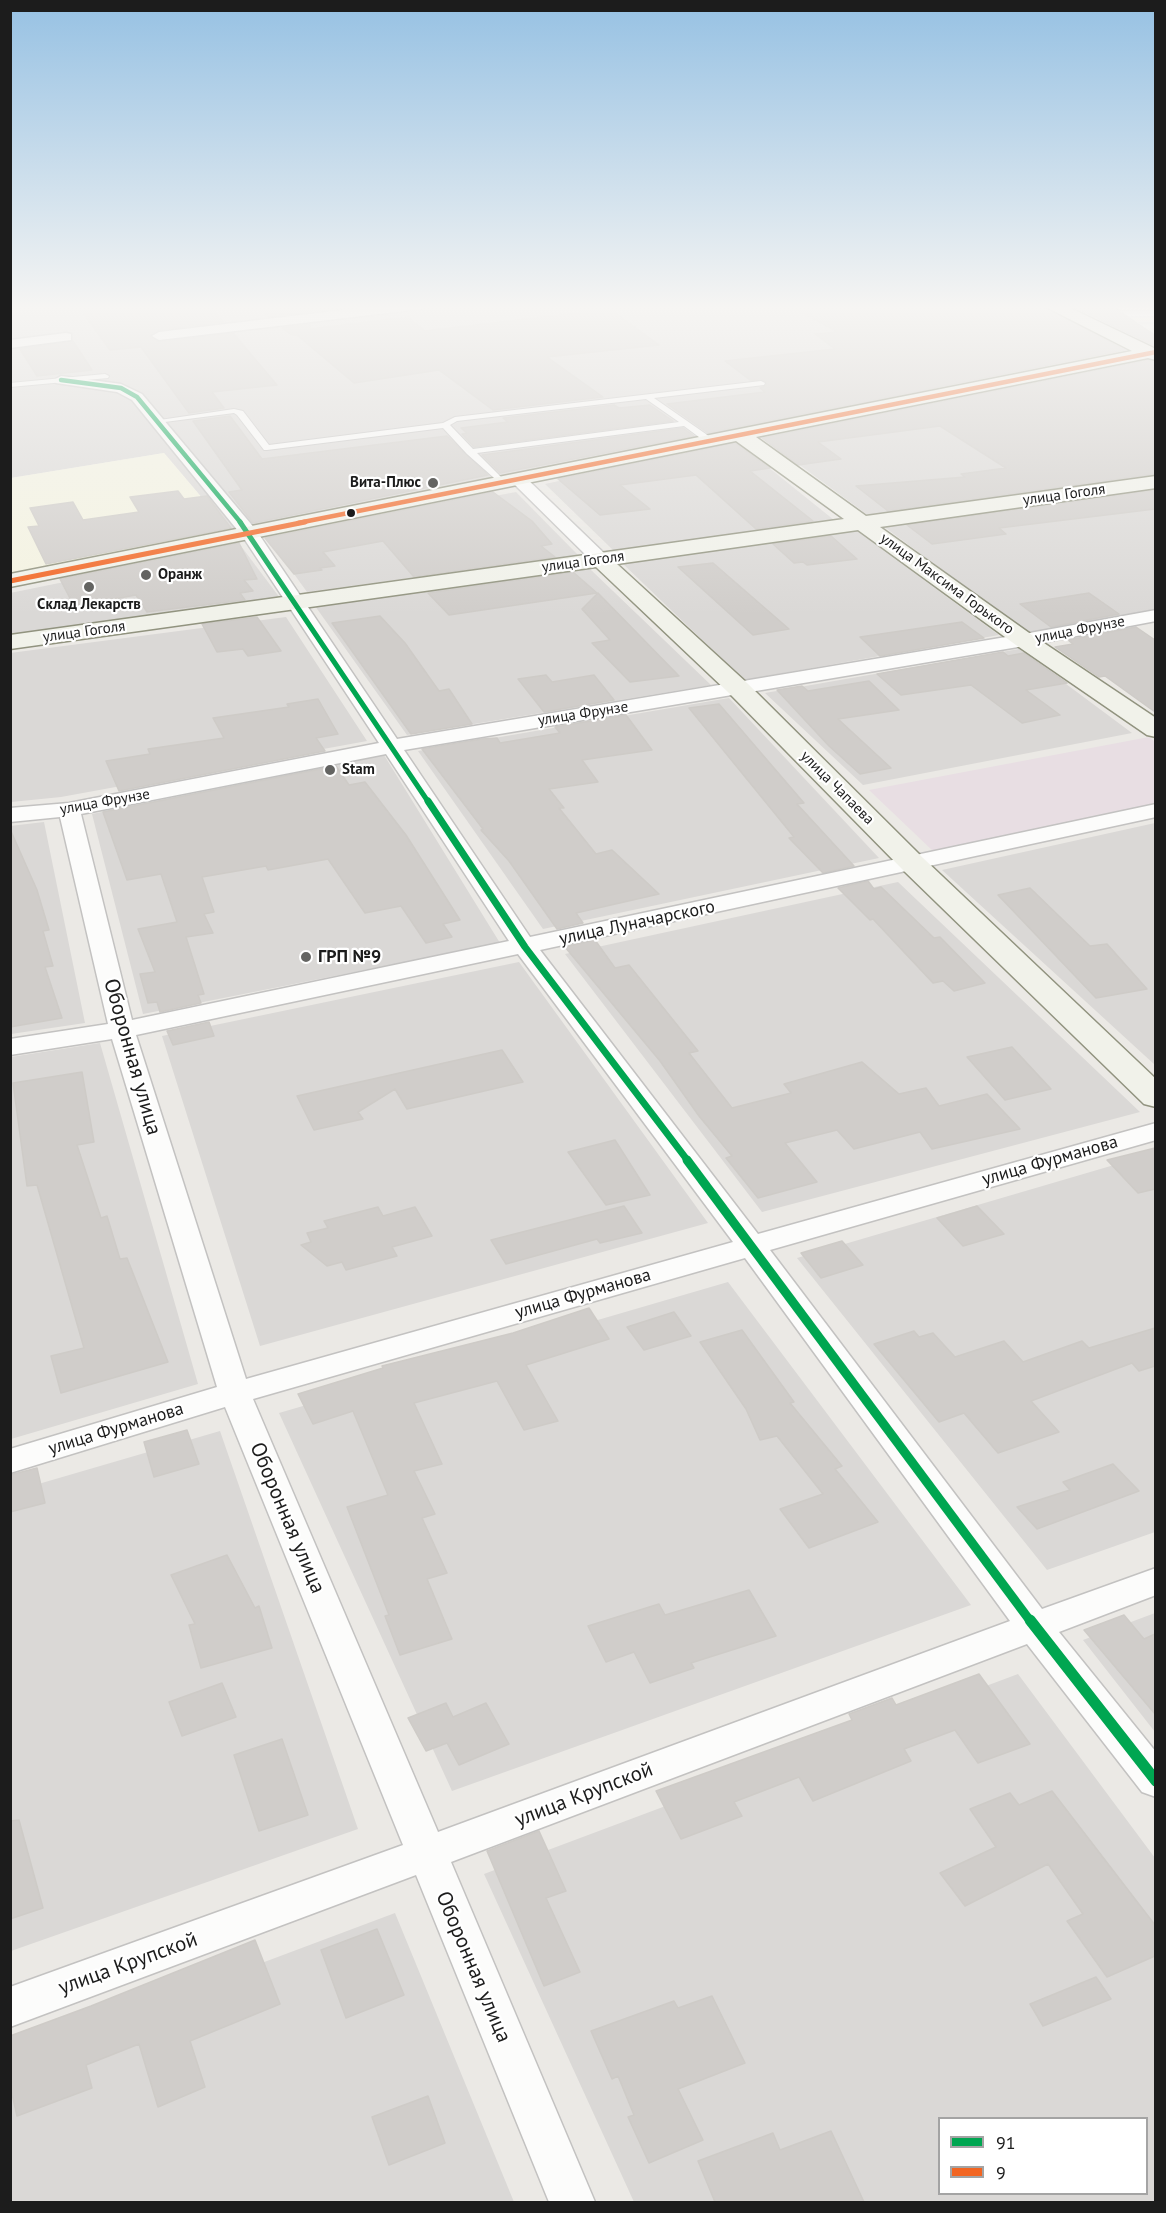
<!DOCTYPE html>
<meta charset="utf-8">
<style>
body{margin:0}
#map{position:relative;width:1166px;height:2213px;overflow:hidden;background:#ebe9e5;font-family:"PT Sans",sans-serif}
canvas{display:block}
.frame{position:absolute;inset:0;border:12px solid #1c1c1c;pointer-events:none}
.legend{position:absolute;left:938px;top:2117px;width:210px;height:78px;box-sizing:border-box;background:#fff;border:2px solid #a4a4a4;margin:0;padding:8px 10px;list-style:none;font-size:18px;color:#1c1c1c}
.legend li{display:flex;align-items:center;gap:12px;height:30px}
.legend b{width:30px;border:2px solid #a4a4a4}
</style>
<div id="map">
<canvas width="1166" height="2213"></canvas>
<div class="frame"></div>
<ul class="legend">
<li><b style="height:8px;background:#00a651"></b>91</li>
<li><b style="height:8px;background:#f26522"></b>9</li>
</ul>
</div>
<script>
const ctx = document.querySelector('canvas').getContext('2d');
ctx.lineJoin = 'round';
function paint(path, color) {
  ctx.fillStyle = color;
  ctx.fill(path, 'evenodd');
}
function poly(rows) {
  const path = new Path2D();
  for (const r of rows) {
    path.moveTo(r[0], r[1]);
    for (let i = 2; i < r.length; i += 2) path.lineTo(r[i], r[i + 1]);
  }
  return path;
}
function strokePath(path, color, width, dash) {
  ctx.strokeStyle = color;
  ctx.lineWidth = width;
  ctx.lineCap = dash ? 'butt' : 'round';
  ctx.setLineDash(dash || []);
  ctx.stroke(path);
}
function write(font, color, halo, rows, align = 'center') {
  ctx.font = font + ' "PT Sans",sans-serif';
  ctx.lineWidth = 4.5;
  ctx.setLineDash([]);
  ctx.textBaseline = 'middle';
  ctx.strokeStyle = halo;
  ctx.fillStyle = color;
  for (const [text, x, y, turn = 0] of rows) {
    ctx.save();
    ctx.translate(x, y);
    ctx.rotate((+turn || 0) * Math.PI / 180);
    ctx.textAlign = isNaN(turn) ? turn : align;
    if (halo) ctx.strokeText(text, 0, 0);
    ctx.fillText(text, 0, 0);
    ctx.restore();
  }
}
const residential = poly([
 [11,305,939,305,899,366,939,388,231,532,164,453,11,478],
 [1139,362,1155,370,1155,477,869,516,763,438],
 [737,442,834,520,614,551,545,484],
 [1155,487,1155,609,1028,633,883,526],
 [516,492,578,555,307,592,268,538],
 [854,529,999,635,744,680,621,562],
 [241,546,280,598,11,636,10,593],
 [589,568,711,685,407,735,315,606],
 [286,617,367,741,61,797,11,802,10,653],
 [1019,649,1132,733,863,785,765,693],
 [729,698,879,858,543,929,418,751],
 [384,755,500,943,143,1014,92,814],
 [44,822,85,1023,11,1034,10,826],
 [1155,823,1155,1065,942,870],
 [898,882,1140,1112,762,1212,565,954],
 [519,962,708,1223,260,1346,162,1036],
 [100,1043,198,1384,11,1439,11,1057],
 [1155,1153,1155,1532,1047,1570,797,1258],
 [728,1282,971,1605,452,1791,279,1413],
 [220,1431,358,1829,11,1951,11,1492],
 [1155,1613,1155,1732,1083,1640],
 [1018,1674,1155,1858,1155,2202,634,2202,484,1874],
 [940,2118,1146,2118,1146,2194,940,2194],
 [395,1913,514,2202,11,2202,11,2057]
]);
const industrial = poly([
 [1149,737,1155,742,1155,804,934,852,869,790]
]);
const education = poly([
 [164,453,231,532,11,576,11,478]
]);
const building = poly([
 [125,305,209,305,223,322,159,330,150,337,159,342,233,333,277,385,212,392,224,408,189,413,141,347,110,350,81,310,125,305],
 [253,305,309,305,309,312,268,317,253,305],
 [788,305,1040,305,1125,350,708,433,667,404,765,392,760,388,766,386,766,381,750,380,725,361,835,349,815,334,838,332,788,305],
 [1070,305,1110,305,1155,335,1155,346,1070,305],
 [610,309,659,345,547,357,603,397,493,410,439,370,354,383,297,335,292,335,282,328,310,324,310,329,408,317,425,331,610,309],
 [73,341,92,370,37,376,20,349,73,341],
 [1148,360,1155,362,1155,474,888,511,856,486,965,477,961,474,1006,468,940,426,818,442,841,459,798,465,762,438,1148,360],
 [614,405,619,408,650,405,673,421,474,447,462,434,467,433,461,428,508,422,503,418,614,405],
 [230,416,262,459,447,436,488,475,253,523,229,492,242,490,193,421,230,416],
 [683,428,694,436,500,473,482,455,683,428],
 [735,443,770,468,750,471,813,521,756,529,696,475,620,485,650,509,600,515,558,479,735,443],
 [1155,490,1155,509,999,528,1006,534,932,544,907,525,1155,490],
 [178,491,184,499,207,496,231,528,46,564,28,527,39,526,30,508,73,502,83,520,139,512,130,497,178,491],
 [493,492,532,521,552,544,541,546,555,557,414,577,383,541,323,552,335,566,320,568,322,570,294,574,265,538,493,492],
 [831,536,857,559,807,565,803,562,794,563,773,544,831,536],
 [239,543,257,579,244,580,253,591,240,593,245,600,147,612,136,595,74,606,60,579,239,543],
 [713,563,789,629,753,635,678,567,713,563],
 [573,572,597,593,449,615,428,593,573,572],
 [598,593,679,676,630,682,592,643,610,640,582,609,598,593],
 [1089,593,1119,614,1051,627,1020,604,1089,593],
 [380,616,405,643,439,691,449,689,472,724,411,734,332,623,380,616],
 [257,617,281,651,248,656,243,649,217,652,202,624,257,617],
 [962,622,984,638,880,656,860,637,962,622],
 [1136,627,1155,640,1155,712,1105,676,1099,677,1055,647,1073,644,1068,640,1136,627],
 [1003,652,1008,656,1024,653,1067,683,1026,690,1060,715,1022,723,971,685,901,695,877,674,1003,652],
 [546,675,552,682,594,675,614,700,544,712,518,679,546,675],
 [869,681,899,710,838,719,891,768,860,774,829,746,777,690,802,686,808,691,869,681],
 [318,699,338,734,316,738,325,751,119,791,106,761,150,754,148,749,224,738,213,718,289,707,287,704,318,699],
 [719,704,804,803,797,804,854,866,823,873,789,838,794,837,689,708,719,704],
 [626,715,652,750,582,760,598,782,549,789,564,808,559,808,596,854,612,850,659,894,576,913,583,923,557,929,509,861,481,830,483,829,422,749,482,739,497,738,500,743,560,733,555,727,626,715],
 [336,766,349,785,365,782,406,835,460,920,443,924,452,937,426,943,401,906,365,913,328,859,268,870,266,866,202,877,214,912,204,914,213,933,186,937,204,994,198,995,201,1003,160,1012,157,1002,148,1003,140,974,155,972,138,929,177,922,161,874,127,880,103,812,336,766],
 [10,829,37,890,49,930,43,931,53,966,45,967,62,1018,10,1027,10,829],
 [868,881,874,889,881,887,934,938,940,937,985,983,954,991,943,981,933,983,873,919,870,920,838,888,868,881],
 [1030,888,1090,946,1107,944,1147,989,1096,998,998,895,1030,888],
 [595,940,615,968,629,965,698,1051,689,1053,732,1108,791,1093,784,1084,862,1062,899,1094,926,1088,939,1106,987,1094,1020,1129,932,1149,920,1132,854,1149,837,1130,785,1143,817,1182,758,1198,726,1158,732,1156,699,1116,660,1061,565,947,595,940],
 [209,1022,214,1036,173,1045,167,1031,209,1022],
 [1012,1047,1051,1089,1005,1100,967,1057,1012,1047],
 [502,1050,523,1082,407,1109,395,1089,358,1112,363,1119,314,1130,297,1096,502,1050],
 [82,1072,94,1142,77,1145,101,1218,107,1216,120,1259,127,1258,168,1362,61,1393,51,1356,84,1348,37,1185,27,1186,13,1083,82,1072],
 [615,1140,650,1195,606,1205,568,1152,615,1140],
 [1155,1148,1155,1189,1138,1193,1107,1160,1155,1148],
 [624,1206,642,1233,600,1243,597,1239,506,1264,491,1240,624,1206],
 [977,1206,1004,1234,963,1246,937,1218,977,1206],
 [378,1207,383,1216,415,1207,432,1236,392,1247,397,1256,346,1270,342,1262,327,1266,301,1245,311,1242,307,1233,328,1228,324,1221,378,1207],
 [842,1241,863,1265,821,1278,801,1253,842,1241],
 [589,1308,609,1339,526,1365,558,1421,524,1430,497,1381,414,1403,442,1464,414,1471,435,1514,422,1518,447,1573,427,1579,452,1639,400,1655,385,1616,389,1615,347,1507,388,1495,353,1411,313,1424,298,1394,383,1368,382,1366,513,1333,589,1308],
 [674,1312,691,1336,644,1350,627,1327,674,1312],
 [1155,1328,1155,1366,1139,1371,1132,1363,1031,1401,1059,1432,998,1453,964,1413,939,1422,874,1344,914,1331,919,1337,933,1333,955,1357,1004,1341,1023,1362,1082,1341,1089,1348,1155,1328],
 [742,1330,794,1402,790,1403,842,1466,835,1469,878,1522,809,1548,780,1509,823,1494,777,1436,760,1440,746,1409,700,1342,742,1330],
 [187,1430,199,1464,154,1477,144,1442,187,1430],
 [1113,1464,1139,1491,1037,1529,1017,1507,1070,1490,1063,1482,1113,1464],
 [37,1468,45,1503,10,1512,10,1475,37,1468],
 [227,1555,255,1608,259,1606,272,1648,201,1668,189,1625,195,1624,171,1575,227,1555],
 [749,1590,776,1636,691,1663,694,1668,650,1683,634,1652,606,1662,588,1626,659,1604,665,1615,749,1590],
 [1124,1615,1144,1639,1155,1634,1155,1714,1084,1630,1124,1615],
 [979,1674,1030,1744,978,1763,955,1730,904,1749,911,1761,813,1801,799,1777,734,1802,742,1816,681,1839,656,1791,852,1720,849,1714,892,1698,896,1705,979,1674],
 [222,1683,236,1717,182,1736,169,1702,222,1683],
 [446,1703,453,1717,486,1703,509,1744,459,1765,447,1743,426,1751,408,1718,446,1703],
 [282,1739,308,1815,259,1831,234,1755,282,1739],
 [1052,1791,1155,1925,1155,1956,1107,1977,1067,1921,1083,1914,1048,1864,965,1906,940,1873,996,1847,970,1809,1010,1793,1019,1805,1052,1791],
 [19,1820,43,1908,10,1919,10,1821,19,1820],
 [539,1831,566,1891,546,1898,580,1972,544,1986,487,1851,539,1831],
 [377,1929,404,1995,346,2018,321,1950,377,1929],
 [255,1940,280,2004,190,2041,205,2087,158,2107,139,2044,86,2065,92,2088,17,2116,10,2085,10,2036,91,2006,255,1940],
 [1096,1977,1111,1999,1043,2026,1030,2004,1096,1977],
 [712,1996,745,2063,678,2089,703,2140,649,2163,628,2117,634,2115,618,2076,612,2079,591,2031,674,2001,678,2008,712,1996],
 [428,2096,445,2143,389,2165,372,2117,428,2096],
 [831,2131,864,2202,715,2202,698,2161,773,2133,780,2150,831,2131]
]);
const lane = poly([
 [105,374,109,376,108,378,10,387,10,383,105,374],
 [761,381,765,383,764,385,654,398,713,439,713,443,707,443,684,426,477,453,505,481,506,483,502,485,467,454,443,428,267,450,264,450,237,415,234,413,157,423,153,421,234,409,243,411,269,445,443,423,455,417,761,381],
 [646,399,679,422,473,449,450,425,457,421,646,399]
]);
const street = poly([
 [384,305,427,305,421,309,159,340,152,336,159,332,384,305],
 [66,333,71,334,71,340,10,348,10,340,66,333],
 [61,376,121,384,142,394,256,530,397,739,1024,634,1156,610,1156,621,1024,646,404,750,530,937,1156,804,1156,817,540,950,758,1234,1156,1123,1156,1140,770,1250,1042,1609,1156,1568,1156,1595,1059,1632,1156,1752,1156,1797,1142,1792,1027,1644,451,1862,595,2202,549,2202,416,1875,10,2027,10,1987,403,1845,225,1407,10,1473,10,1449,217,1387,112,1039,10,1055,10,1039,108,1024,60,817,10,822,10,808,69,803,379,743,243,537,132,400,117,392,56,383,54,380,61,376],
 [386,754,509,941,132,1020,81,814,386,754],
 [518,954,733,1242,246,1379,136,1035,518,954],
 [745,1258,1010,1621,438,1832,253,1399,745,1258],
 [519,475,525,477,606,555,609,559,606,563,594,563,513,483,511,480,519,475]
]);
const secondary = poly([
 [1042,305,1064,305,1156,349,1156,360,1148,358,756,437,866,516,1156,476,1156,488,880,527,1032,635,1156,718,1156,737,1147,735,1016,645,858,530,617,564,747,683,923,858,1156,1079,1156,1107,1144,1104,903,870,729,693,596,567,10,649,10,635,844,519,736,441,10,587,10,574,1132,351,1042,305]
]);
const bus1Far4 = poly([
 [61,380,121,388,137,397,241,523]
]);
const bus1Far3 = poly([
 [240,522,429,803]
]);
const bus1Far2 = poly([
 [428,801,525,947,688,1161]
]);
const bus1Far1 = poly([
 [687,1160,1031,1622]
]);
const bus1 = poly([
 [1030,1620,1156,1781]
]);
const bus2Far1 = poly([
 [298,523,1156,352]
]);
const bus2 = poly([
 [10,581,305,522]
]);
const markers = [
 [433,483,6,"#646462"],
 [351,513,5,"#1c1c1c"],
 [146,575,6,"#646462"],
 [89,587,6,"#646462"],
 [330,770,6,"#646462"],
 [306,957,6,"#646462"]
];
const farPoinames = [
 ["Вита-Плюс",421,483,"right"],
 ["Оранж",158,575],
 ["Склад Лекарств",89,605,"center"],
 ["Stam",342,770]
];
const farStreetnames = [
 ["улица Гоголя",1064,495,-8],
 ["улица Гоголя",583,562,-8],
 ["улица Максима Горького",947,584,36],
 ["улица Фрунзе",1080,630,-11],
 ["улица Гоголя",84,632,-8],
 ["улица Фрунзе",583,714,-9],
 ["улица Чапаева",837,788,45],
 ["улица Фрунзе",105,802,-10]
];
const streetNames = [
 ["улица Луначарского",637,923,-12],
 ["улица Фурманова",1050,1161,-16],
 ["улица Фурманова",583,1294,-16],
 ["улица Фурманова",116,1429,-17]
];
const poiNames = [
 ["ГРП №9",318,957]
];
const nearStreetnames = [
 ["Оборонная улица",132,1057,74],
 ["Оборонная улица",287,1518,67],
 ["улица Крупской",584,1795,-21],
 ["улица Крупской",128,1964,-20],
 ["Оборонная улица",473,1967,67]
];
paint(residential, '#dad8d6');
paint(industrial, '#e8dee3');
paint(education, '#f4f3e1');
paint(building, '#d0cdca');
strokePath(building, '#cecbc7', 1.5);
strokePath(lane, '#c3c2c1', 2);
strokePath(street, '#c3c2c1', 3);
strokePath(secondary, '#91937f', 3);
paint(lane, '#fcfcfb');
paint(street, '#fcfcfb');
paint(secondary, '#f1f2ea');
strokePath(bus1Far4, '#00a651', 4.5);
strokePath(bus1Far3, '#00a651', 5);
strokePath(bus1Far2, '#00a651', 7);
strokePath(bus1Far1, '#00a651', 9);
strokePath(bus1, '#00a651', 11);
strokePath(bus2Far1, '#f26522', 4.5);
strokePath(bus2, '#f26522', 5);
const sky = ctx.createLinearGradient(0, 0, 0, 615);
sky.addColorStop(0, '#96c1e3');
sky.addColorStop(0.5, '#f6f5f3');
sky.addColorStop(1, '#f6f5f300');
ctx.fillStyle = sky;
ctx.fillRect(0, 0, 1166, 615);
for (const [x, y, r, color] of markers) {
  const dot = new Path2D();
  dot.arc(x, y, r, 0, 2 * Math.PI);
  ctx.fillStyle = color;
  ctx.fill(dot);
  strokePath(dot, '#fff', 2);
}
write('bold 15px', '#1c1c1c', '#fff', farPoinames, 'left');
write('15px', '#1c1c1c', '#fff', farStreetnames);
write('18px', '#1c1c1c', '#fff', streetNames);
write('bold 18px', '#1c1c1c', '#fff', poiNames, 'left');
write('21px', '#1c1c1c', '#fff', nearStreetnames);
</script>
